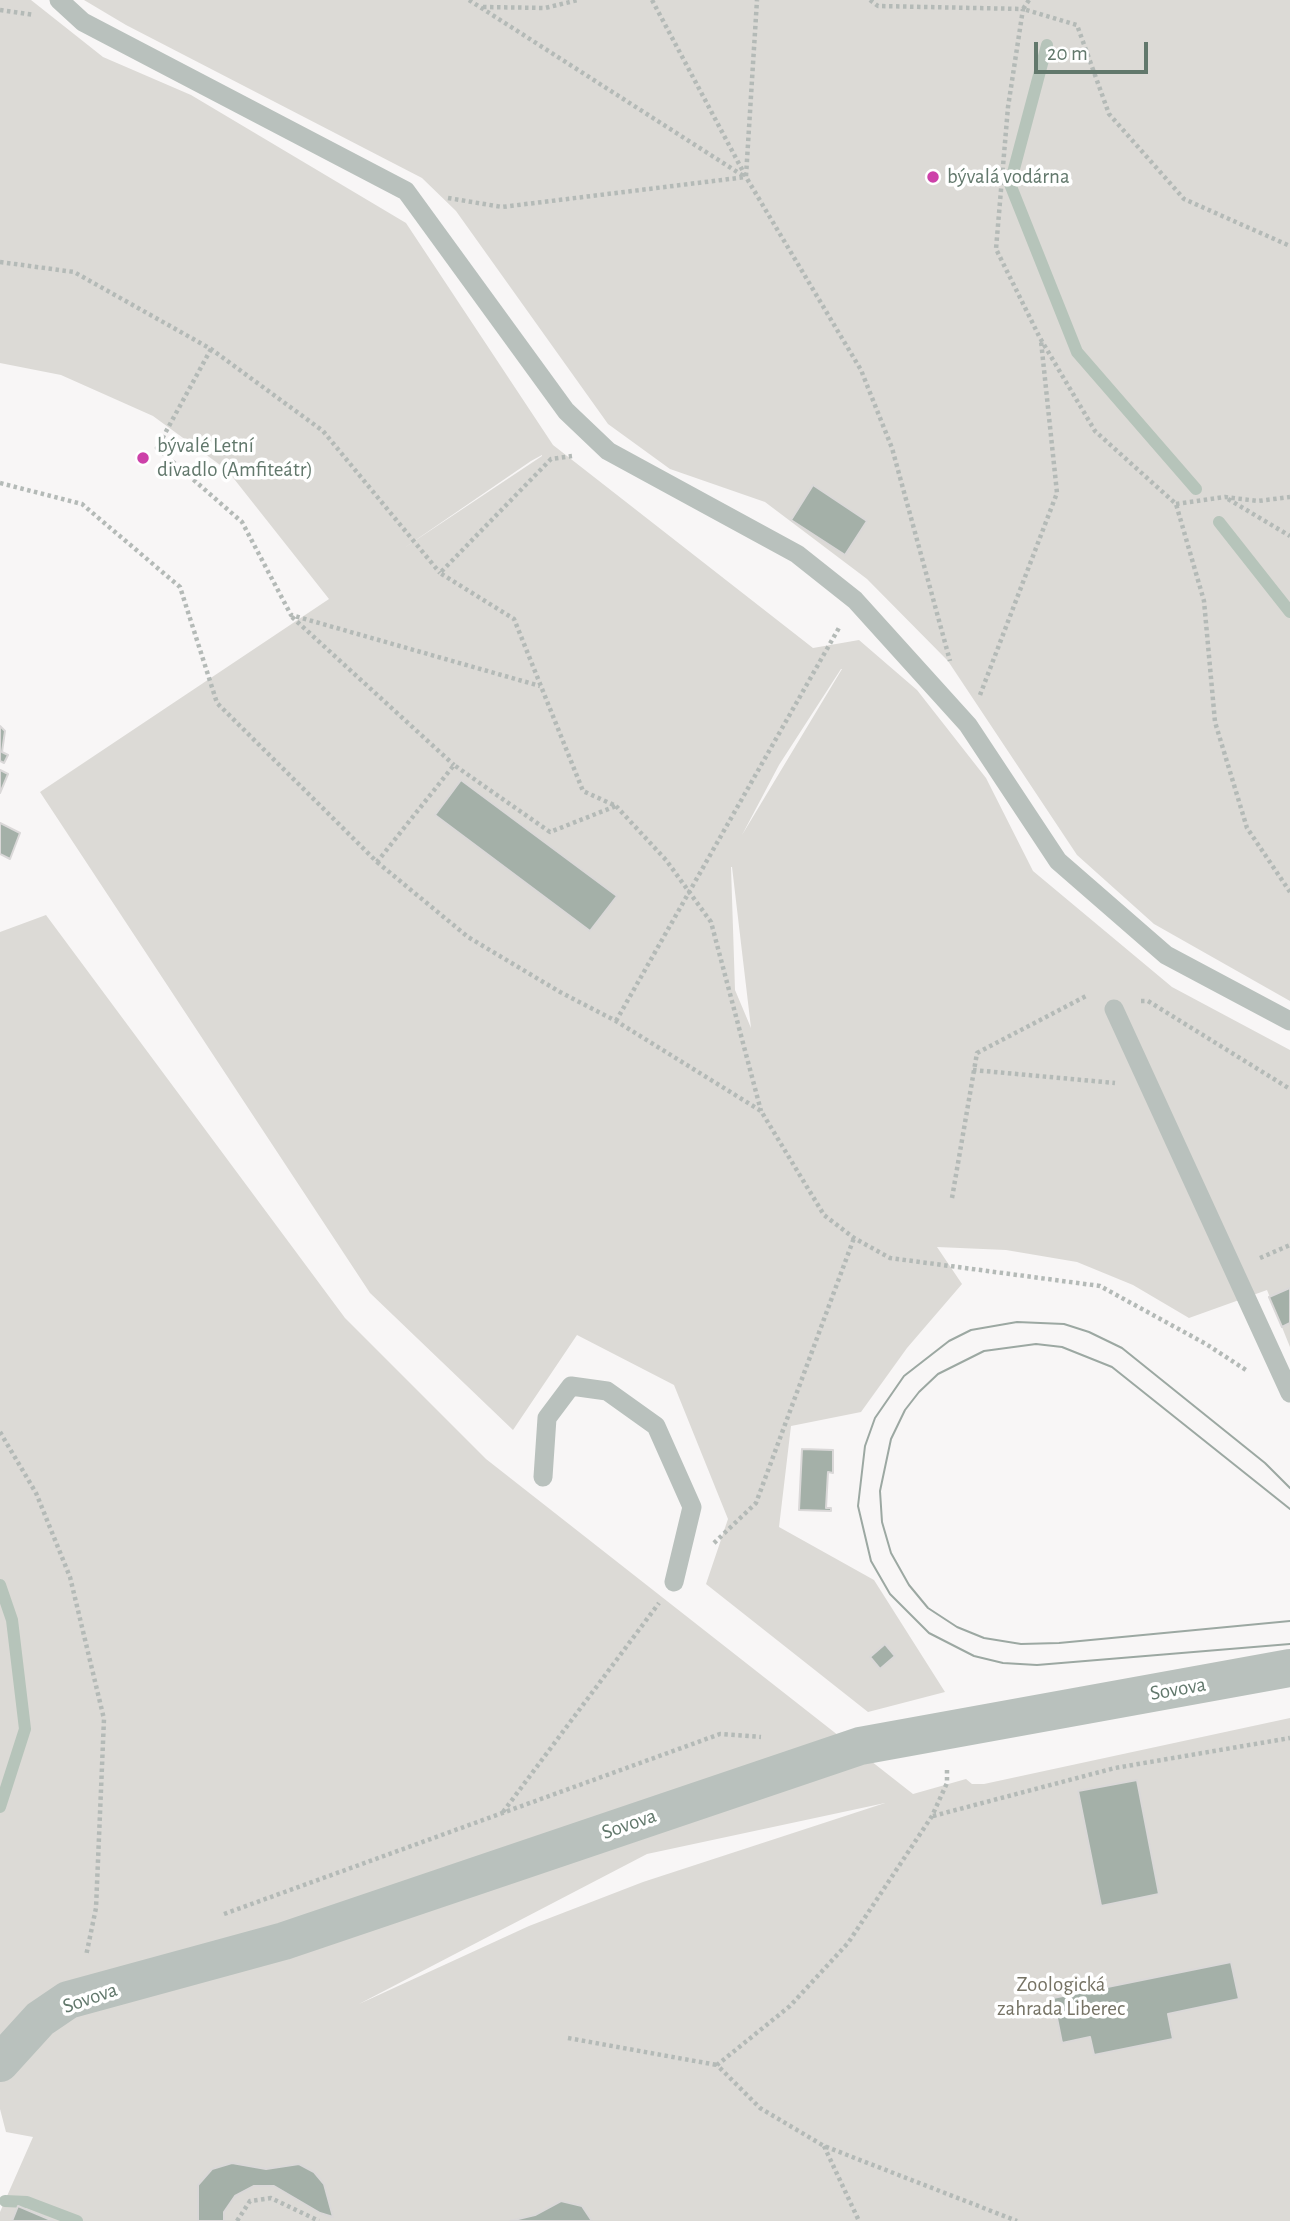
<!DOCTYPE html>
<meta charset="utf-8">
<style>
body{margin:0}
#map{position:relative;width:1290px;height:2221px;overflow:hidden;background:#f8f6f6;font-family:"Alegreya Sans",sans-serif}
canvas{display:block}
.scale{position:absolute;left:1034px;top:42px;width:114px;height:32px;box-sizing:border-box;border:4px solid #62786c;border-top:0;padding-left:9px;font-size:21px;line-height:24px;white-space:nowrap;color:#62786c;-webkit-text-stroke:5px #fff;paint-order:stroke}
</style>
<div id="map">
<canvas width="1290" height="2221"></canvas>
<div class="scale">20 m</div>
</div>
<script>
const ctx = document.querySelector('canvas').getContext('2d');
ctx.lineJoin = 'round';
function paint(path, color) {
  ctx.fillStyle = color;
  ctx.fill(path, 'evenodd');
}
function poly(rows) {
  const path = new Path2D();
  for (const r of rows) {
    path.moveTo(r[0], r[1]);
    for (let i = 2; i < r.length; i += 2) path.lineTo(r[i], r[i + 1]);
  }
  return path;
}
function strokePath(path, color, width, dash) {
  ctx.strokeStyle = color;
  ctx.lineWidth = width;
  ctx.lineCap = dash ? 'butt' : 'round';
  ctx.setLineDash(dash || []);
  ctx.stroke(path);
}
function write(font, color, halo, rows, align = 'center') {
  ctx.font = font + ' "Alegreya Sans",sans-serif';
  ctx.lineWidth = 7;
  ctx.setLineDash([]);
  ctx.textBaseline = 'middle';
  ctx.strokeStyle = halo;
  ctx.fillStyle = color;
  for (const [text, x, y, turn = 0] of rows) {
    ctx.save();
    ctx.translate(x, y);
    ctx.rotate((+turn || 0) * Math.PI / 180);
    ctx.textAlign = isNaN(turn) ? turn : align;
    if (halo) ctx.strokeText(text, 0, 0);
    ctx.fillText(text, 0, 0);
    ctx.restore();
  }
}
const green = poly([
 [0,0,31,0,103,57,191,95,406,223,553,445,813,648,859,640,917,690,986,778,1033,871,1172,987,1290,1050,1290,1347,1267,1290,1189,1318,1133,1285,1077,1262,1006,1250,937,1247,962,1284,907,1348,861,1412,791,1426,779,1527,874,1580,945,1692,868,1712,706,1584,728,1519,674,1385,577,1335,513,1430,370,1293,40,792,329,599,227,470,153,416,61,375,0,363],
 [542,455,542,456,404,548,531,461],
 [841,669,842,669,742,835,779,765],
 [731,867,732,867,751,1028,735,990],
 [84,0,1290,0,1290,1001,1154,924,1077,855,948,661,867,579,765,502,670,469,608,424,456,211,422,178,126,25],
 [46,915,345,1318,486,1459,913,1794,966,1779,972,1784,984,1784,1290,1718,1290,2221,0,2221,0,2212,33,2137,6,2132,0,2109,0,932],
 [885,1803,643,1882,529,1926,359,2004,647,1854]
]);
const stream = poly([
 [1047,45,1010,184,1077,352,1196,489],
 [1219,522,1290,612],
 [0,1585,12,1620,25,1729,0,1807],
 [5,2201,27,2202,77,2221]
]);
const building = poly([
 [928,172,937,172,938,181,928,182,928,172],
 [813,485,867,521,845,555,791,520,813,485],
 [0,726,5,731,2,752,8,755,4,763,0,761,0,726],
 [0,770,8,774,0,793,0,770],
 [461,780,617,896,590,931,435,815,461,780],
 [0,823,20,833,10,859,0,854,0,823],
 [1290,1288,1290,1323,1282,1327,1269,1297,1290,1288],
 [802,1449,833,1450,833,1473,828,1472,826,1508,831,1508,831,1511,799,1510,802,1449],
 [885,1644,895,1656,880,1669,870,1657,885,1644],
 [1137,1780,1159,1894,1101,1906,1078,1791,1137,1780],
 [1231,1962,1239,1999,1168,2014,1173,2039,1094,2055,1090,2037,1062,2043,1053,1998,1231,1962],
 [232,2163,266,2169,299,2164,314,2172,324,2184,333,2217,320,2213,274,2186,254,2186,235,2196,224,2212,224,2221,198,2221,198,2185,212,2169,232,2163],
 [561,2201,582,2206,592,2221,510,2221,535,2215,561,2201],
 [18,2206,53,2221,12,2221,18,2206]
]);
const path = poly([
 [469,0,745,177],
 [652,0,746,177,861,370,892,448,950,661],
 [870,0,878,6,1023,9,1008,107,996,249,1040,338,1095,431,1176,504,1204,601,1215,722,1247,828,1290,892],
 [1029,0,1023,9,1077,25,1109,114,1184,199,1290,246],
 [483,7,545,8,578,0],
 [0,10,34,15],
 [746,176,757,0],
 [448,198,502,207,746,177],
 [0,262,74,272,211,349,323,431,440,573],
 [211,349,157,448,242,522,291,615,540,686],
 [0,483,82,504,180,587,217,703,377,862,454,765,550,832,616,806,583,791,514,619,440,573,551,459,572,456],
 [1228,499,1290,536],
 [1176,504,1225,497,1258,501,1290,497],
 [292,617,454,765],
 [980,695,1057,493,1041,341],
 [616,806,666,860,711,922,761,1111],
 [377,862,468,937,560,992,616,1021,761,1111,824,1215,854,1238,890,1258,1100,1286,1206,1344,1246,1370],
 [1141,1001,1148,1001,1290,1089],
 [616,1021,840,626],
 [973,1070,1115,1083],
 [952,1198,977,1053,1088,995],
 [1260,1258,1290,1245],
 [0,1432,36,1493,70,1577,104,1719,96,1908,86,1956],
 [714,1543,756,1503,854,1238],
 [947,1770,947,1783,932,1816,848,1943,790,2006,717,2065,760,2108,824,2146,1017,2221],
 [503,1812,659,1603],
 [933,1816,1115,1768,1290,1738],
 [224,1914,720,1734,761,1737],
 [568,2038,717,2065],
 [824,2146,859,2221],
 [237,2221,250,2201,271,2198,319,2221]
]);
const service = poly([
 [59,0,83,22,406,191,566,411,608,451,797,554,855,600,968,725,1058,861,1166,955,1290,1021],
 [1114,1009,1290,1393],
 [543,1477,547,1418,571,1386,607,1391,656,1426,692,1507,674,1582]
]);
const minor = poly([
 [0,2063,40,2019,68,2000,284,1941,860,1746,1290,1668]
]);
const tram = poly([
 [1290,1488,1265,1463,1122,1348,1089,1332,1064,1324,1017,1322,971,1330,949,1341,904,1376,875,1418,865,1446,858,1506,871,1561,890,1594,929,1633,974,1656,1003,1663,1037,1665,1290,1644],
 [1290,1509,1112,1367,1062,1347,1036,1344,984,1351,938,1374,919,1392,905,1410,891,1439,880,1491,882,1522,891,1553,909,1585,928,1608,957,1627,984,1638,1021,1644,1059,1643,1290,1621]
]);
const markers = [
 [933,177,7,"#cd41a9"],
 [143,458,7,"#cd41a9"]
];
const poiNames = [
 ["bývalá vodárna",947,177],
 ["bývalé Letní",157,446],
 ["divadlo (Amfiteátr)",157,470]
];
const streetNames = [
 ["Sovova",1178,1689,-10],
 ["Sovova",629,1824,-19],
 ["Sovova",90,1998,-19]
];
const parkNames = [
 ["Zoologická",1061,1985],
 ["zahrada Liberec",1061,2009]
];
paint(green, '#dcdad6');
strokePath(stream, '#b6c4ba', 12);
paint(building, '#a4b0a8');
strokePath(building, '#dad8d8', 2);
strokePath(path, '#b4bab7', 4.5, [3.5, 3.5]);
strokePath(service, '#b9c1bd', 19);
strokePath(minor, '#b9c1bd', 38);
strokePath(tram, '#9ca8a2', 2);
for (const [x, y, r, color] of markers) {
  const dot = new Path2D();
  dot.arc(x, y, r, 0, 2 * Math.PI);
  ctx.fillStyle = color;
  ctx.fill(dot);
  strokePath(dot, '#fff', 2.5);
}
write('21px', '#62786c', '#fff', poiNames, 'left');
write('21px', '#62786c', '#fff', streetNames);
write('21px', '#767365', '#fff', parkNames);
</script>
